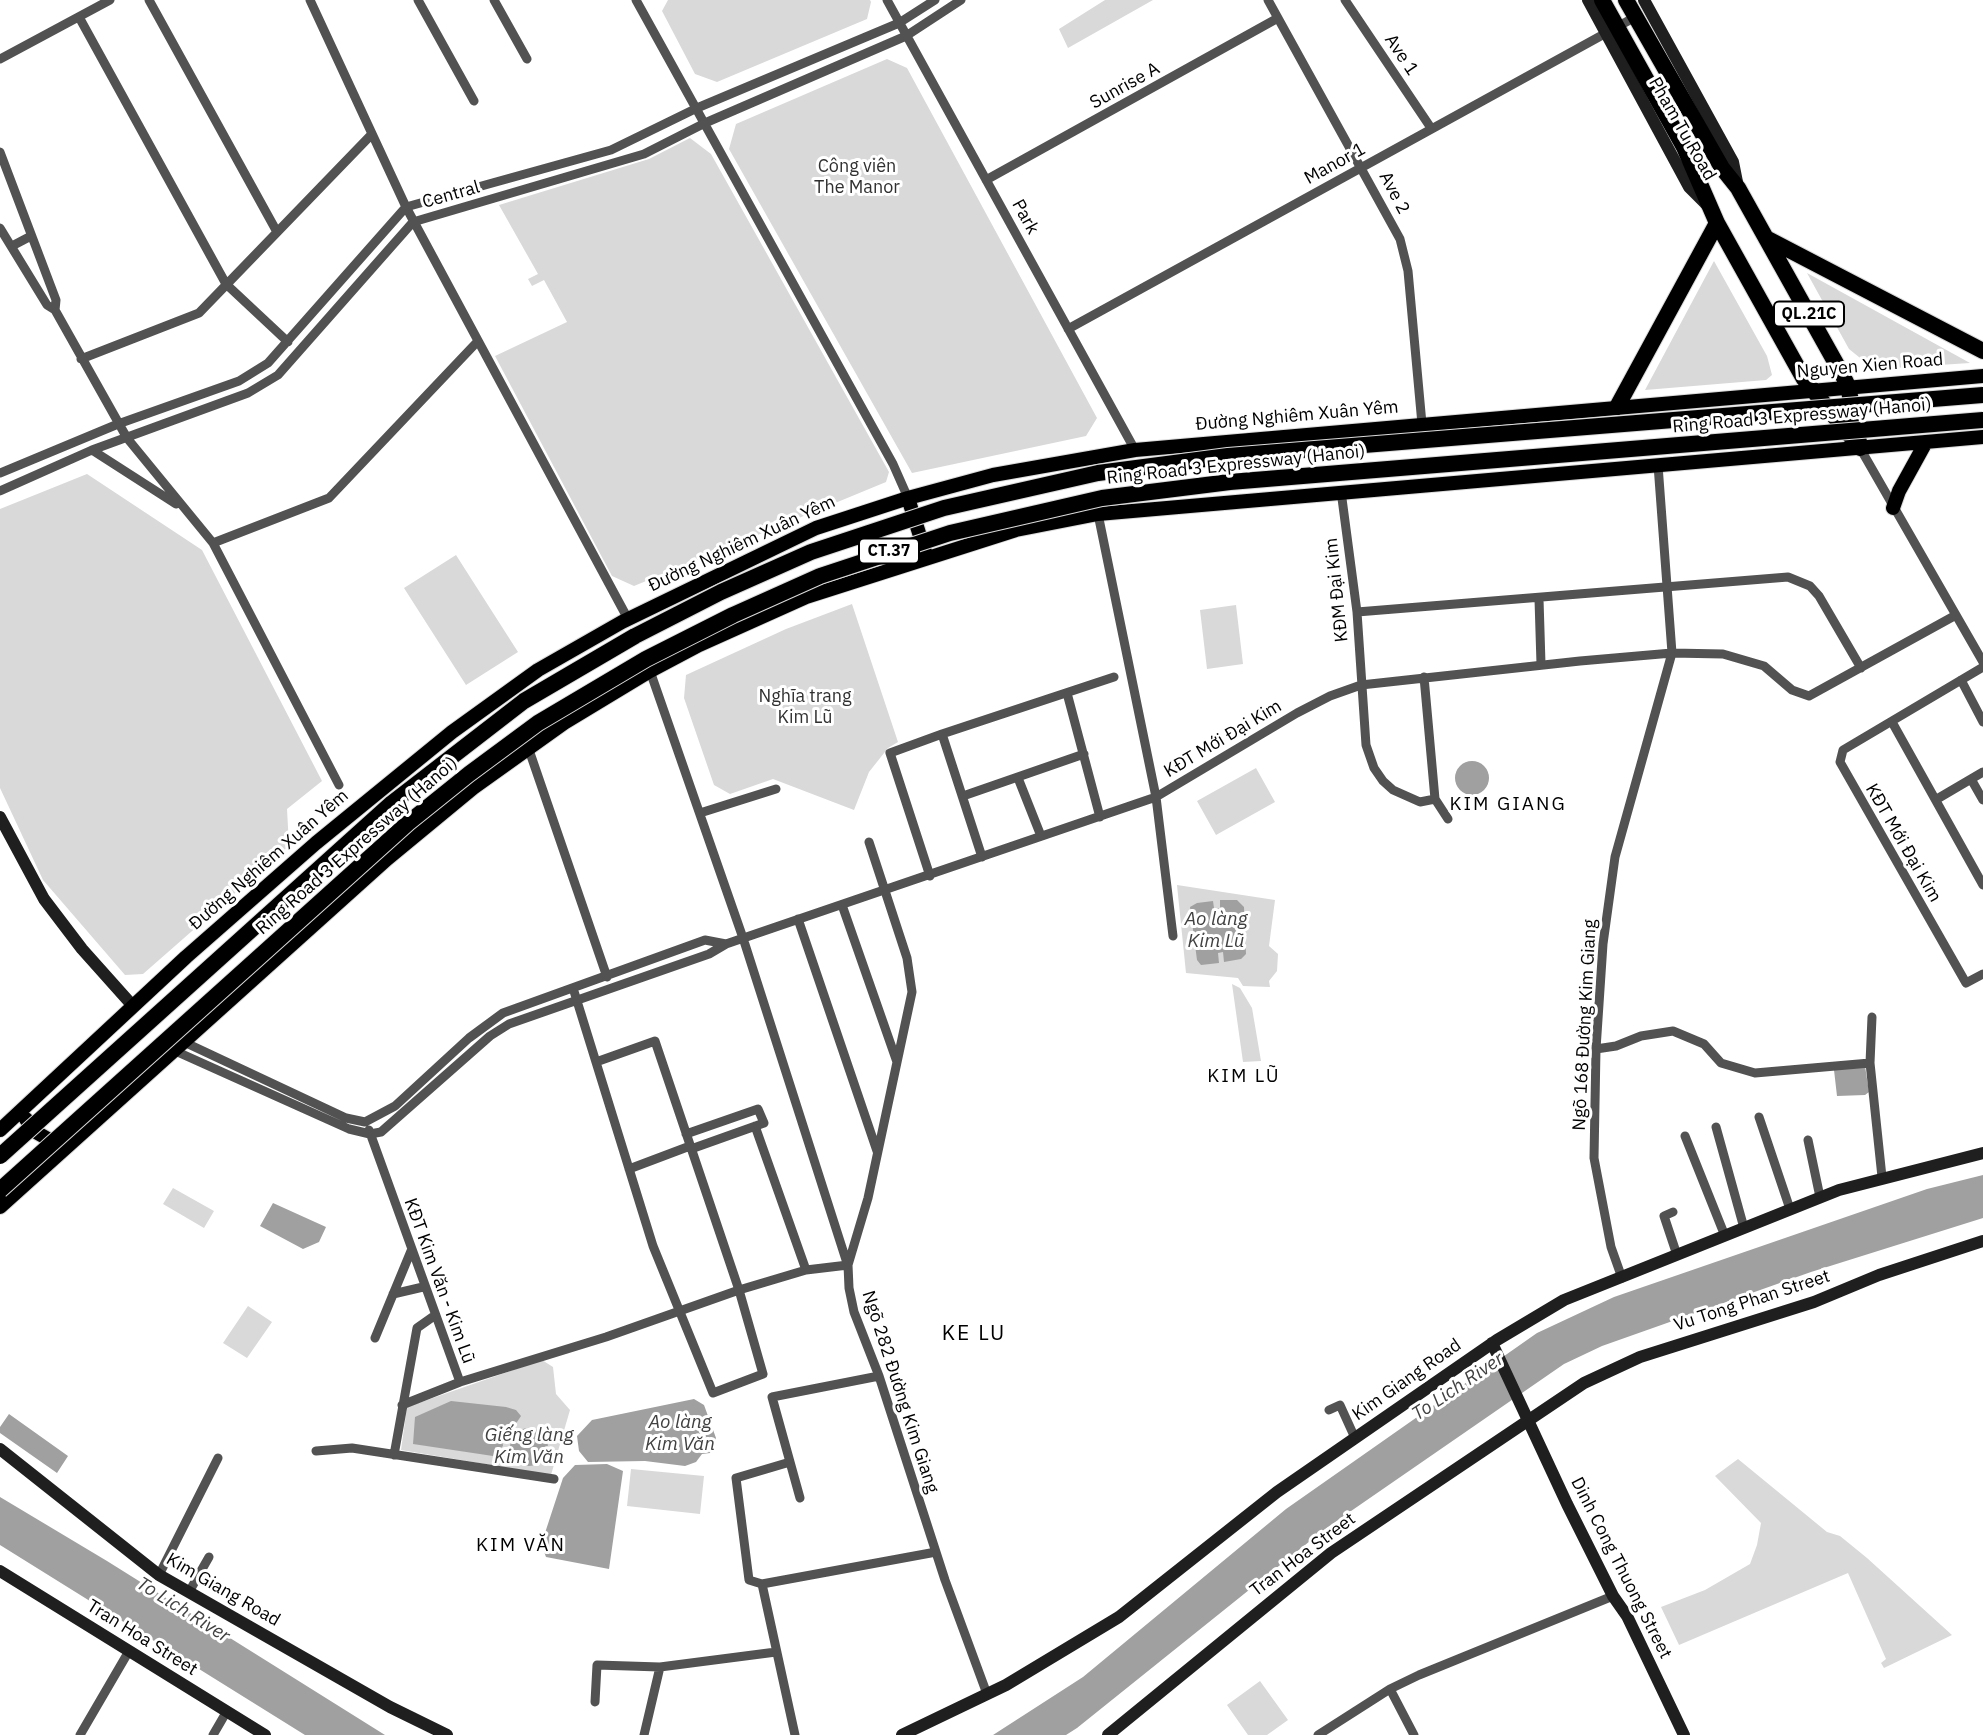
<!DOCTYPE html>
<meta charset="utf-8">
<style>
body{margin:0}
canvas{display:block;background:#fff}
</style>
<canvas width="1983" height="1735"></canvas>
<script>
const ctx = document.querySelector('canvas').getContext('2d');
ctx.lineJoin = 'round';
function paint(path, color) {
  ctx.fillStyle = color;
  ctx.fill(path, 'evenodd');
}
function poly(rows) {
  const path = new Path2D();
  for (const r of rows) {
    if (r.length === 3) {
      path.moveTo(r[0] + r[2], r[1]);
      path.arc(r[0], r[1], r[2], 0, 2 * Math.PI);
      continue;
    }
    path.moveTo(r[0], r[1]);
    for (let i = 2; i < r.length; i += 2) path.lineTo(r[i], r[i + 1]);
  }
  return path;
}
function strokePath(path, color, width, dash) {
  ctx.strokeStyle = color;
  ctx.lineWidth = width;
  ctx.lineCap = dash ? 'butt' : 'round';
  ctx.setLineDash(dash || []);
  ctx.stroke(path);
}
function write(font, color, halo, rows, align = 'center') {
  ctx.font = font + ' "IBM Plex Sans",sans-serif';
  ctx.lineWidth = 6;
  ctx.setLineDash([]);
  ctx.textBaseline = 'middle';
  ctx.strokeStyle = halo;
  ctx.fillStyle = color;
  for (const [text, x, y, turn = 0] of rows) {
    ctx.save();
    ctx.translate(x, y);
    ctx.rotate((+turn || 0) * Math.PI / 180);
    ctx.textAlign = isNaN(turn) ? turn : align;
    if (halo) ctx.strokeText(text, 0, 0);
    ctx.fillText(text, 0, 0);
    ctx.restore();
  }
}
const green = poly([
 [668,0,870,0,871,2,867,19,717,82,695,74,662,11],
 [1105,0,1153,0,1068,48,1059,29],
 [887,59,907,68,1097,418,1086,436,912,473,729,149,736,124],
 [690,138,711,154,889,472,886,482,634,586,612,576,495,356,567,322,544,280,532,286,528,279,538,274,499,205,649,159],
 [1714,261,1767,356,1772,375,1766,380,1645,390],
 [1807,273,1970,363,1878,369,1870,366,1849,349],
 [87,474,202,550,322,781,287,809,289,846,143,974,125,975,43,880,0,788,0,509],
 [456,555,518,652,466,685,404,588],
 [852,604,898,742,888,748,869,772,854,810,773,779,730,794,714,785,684,698,686,675,786,629],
 [1236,605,1243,664,1207,669,1200,610],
 [1256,768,1275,802,1216,835,1197,801],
 [1177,885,1275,900,1269,946,1278,954,1277,971,1269,981,1270,987,1243,986,1238,978,1186,973],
 [1232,984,1240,988,1252,1008,1261,1061,1243,1062],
 [173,1188,214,1211,204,1228,163,1204],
 [248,1306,272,1322,247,1358,223,1343],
 [542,1360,553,1367,556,1394,570,1410,551,1475,401,1450,407,1407],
 [1738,1459,1827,1532,1840,1536,1867,1558,1952,1635,1884,1668,1881,1663,1886,1659,1848,1573,1679,1645,1661,1607,1705,1590,1750,1564,1757,1545,1761,1523,1715,1476],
 [631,1469,704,1476,700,1514,627,1506],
 [1260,1681,1288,1720,1267,1735,1248,1735,1227,1705]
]);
const water = poly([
 [1472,778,17],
 [1220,900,1237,900,1244,907,1246,954,1241,959,1224,962,1223,952,1218,953,1219,963,1201,965,1197,960,1190,907,1197,903,1213,901,1214,908,1220,908],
 [1865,1066,1869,1092,1865,1095,1837,1096,1834,1070],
 [1983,1175,1983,1218,1811,1272,1602,1346,1564,1364,1325,1529,1077,1728,1066,1735,993,1735,1083,1677,1286,1509,1537,1333,1614,1297,1927,1189],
 [273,1203,326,1227,319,1242,303,1249,260,1226],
 [694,1399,704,1405,716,1438,710,1453,702,1454,696,1462,685,1466,645,1461,588,1462,579,1451,577,1436,592,1420],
 [451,1401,506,1407,516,1410,521,1416,515,1425,502,1434,503,1446,493,1456,413,1444,415,1417],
 [9,1414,68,1456,57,1473,0,1433,0,1427],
 [529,1447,19],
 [607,1464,623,1471,609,1569,546,1557,543,1549,544,1536,563,1478,575,1465],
 [0,1497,107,1561,385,1735,305,1735,0,1545]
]);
const street = poly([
 [149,0,277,232],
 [310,0,406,207,628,619],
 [418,0,474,101],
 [494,0,527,59],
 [636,0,893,464,908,498],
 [887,0,1135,450],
 [1268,0,1400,239,1408,271,1422,424],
 [1345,0,1431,128],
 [79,17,226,284,288,342],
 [0,59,110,0],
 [0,152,56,300,55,310],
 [986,180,1278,18],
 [0,228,47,305,55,310,127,438,213,543,339,785],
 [12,246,31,236],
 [1068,329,1637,16],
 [81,359,199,313,372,134],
 [1860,448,1983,662],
 [92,450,176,504],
 [0,473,118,424,239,381,268,363,406,207,611,150,697,108,899,23,935,0],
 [0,491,92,450,248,393,278,375,413,222,644,154,705,123,906,36,961,0],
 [1341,491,1357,612,1366,745,1374,768,1383,781,1393,790,1420,802,1435,799,1424,677],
 [1098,514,1156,797,1173,936],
 [213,543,329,498,478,341],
 [1539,599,1541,664],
 [1357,612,1788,577,1810,586,1819,596,1861,668],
 [1983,667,1843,750,1840,762,1966,983,1983,974],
 [650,671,743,938,847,1263],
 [1961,680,1983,722],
 [1067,693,1100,817],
 [1892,722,1983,885],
 [528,747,607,977],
 [1018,778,1041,836],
 [1971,779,1983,800],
 [963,796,1084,754],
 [1435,799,1448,819],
 [1937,799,1983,772],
 [700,813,776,789],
 [869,842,907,958,912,992,868,1198,848,1265,849,1288,854,1312,879,1376,945,1580,987,1694],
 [982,857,942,734,1114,677],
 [930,876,890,753,942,734],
 [842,905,897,1062],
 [798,919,877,1151],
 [573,988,653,1246,713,1393,763,1374,739,1290,655,1041,596,1062],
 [1872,1017,1870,1063,1882,1177],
 [184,1042,346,1118,365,1122,395,1106,469,1038,503,1013,705,940,726,944],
 [1596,1049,1616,1046,1641,1036,1673,1031,1704,1044,1721,1063,1755,1073,1870,1063],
 [173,1050,349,1129,370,1134,381,1132,490,1036,509,1024,709,954,726,944,1156,797,1297,713,1330,696,1361,685,1580,661,1672,653,1723,654,1764,666,1792,690,1809,696,1956,615],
 [1759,1117,1790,1209],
 [755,1126,806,1270],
 [1716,1127,1744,1228],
 [369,1130,460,1382],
 [686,1134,758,1109,764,1123,691,1149],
 [1685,1136,1725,1236],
 [1808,1140,1820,1197],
 [629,1169,690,1146],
 [1673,1212,1664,1216,1677,1255],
 [1622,1278,1611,1247,1594,1158,1596,1049,1603,944,1615,857,1672,653,1658,465],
 [393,1294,423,1287],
 [375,1338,411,1251],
 [402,1405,460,1382,606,1337,739,1290,806,1270,848,1265],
 [1329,1410,1340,1405,1355,1438],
 [316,1451,352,1448,554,1479],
 [394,1455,417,1328,434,1316],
 [790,1462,736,1478,749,1580,762,1584,795,1735],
 [800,1498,772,1397,879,1376],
 [159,1575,218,1458],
 [762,1584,936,1552],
 [189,1592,209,1557],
 [1390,1689,1414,1735],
 [595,1702,597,1665,660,1667,776,1652],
 [80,1735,129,1651],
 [213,1735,227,1711],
 [644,1735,660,1667],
 [1318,1735,1390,1689,1419,1675,1613,1596]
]);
const secondary = poly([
 [1588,0,1689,187,1707,205],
 [1644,0,1733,162,1738,187],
 [0,817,44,899,82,949,132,1005],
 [1492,1343,1567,1504,1613,1596,1627,1616,1684,1735],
 [0,1449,159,1575,390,1707,447,1735],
 [0,1571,265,1735],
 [902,1735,1006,1685,1119,1617,1277,1492,1497,1340,1564,1300,1839,1190,1983,1153],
 [1108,1735,1331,1553,1584,1383,1640,1357,1814,1302,1879,1275,1983,1241]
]);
const primary = poly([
 [908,498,925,552],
 [1893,508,1899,491,1926,442],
 [26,1119,34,1131,62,1147],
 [0,1130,186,957,316,843,452,732,538,670,622,622,816,528,908,498,993,475,1135,450,1983,376],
 [0,1207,387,859,473,788,564,723,650,671,699,645,806,597,1016,530,1098,514,1983,437]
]);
const highway = poly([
 [1602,0,1684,147,1717,223,1804,379,1860,448],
 [1626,0,1722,168,1738,188,1843,376,1848,386,1859,442],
 [1768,239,1983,351],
 [1617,407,1717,223]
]);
const highwayBridge = poly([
 [0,1156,392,803,524,701,635,636,721,592,811,552,944,508,1098,473,1228,456,1983,395],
 [0,1190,408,823,469,774,538,723,646,659,733,615,820,576,950,533,1102,498,1230,482,1983,420]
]);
const shields = [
 [1809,314,70],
 [889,551,60]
];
const shieldNames = [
 ["QL.21C",1809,314],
 ["CT.37",889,551]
];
const streetNames = [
 ["Ave 1",1401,55,56],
 ["Sunrise A",1125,86,-29],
 ["Pham Tu Road",1682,129,60],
 ["Manor 1",1335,164,-29],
 ["Ave 2",1394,193,62],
 ["Central",451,195,-16],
 ["Park",1025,217,61],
 ["Nguyen Xien Road",1870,366,-5],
 ["Đường Nghiêm Xuân Yêm",1297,416,-5],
 ["Ring Road 3 Expressway (Hanoi)",1802,416,-5],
 ["Ring Road 3 Expressway (Hanoi)",1236,465,-6],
 ["Đường Nghiêm Xuân Yêm",742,544,-25],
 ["KĐM Đại Kim",1337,590,-96],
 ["KĐT Mới Đại Kim",1223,739,-31],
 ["KĐT Mới Đại Kim",1903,843,60],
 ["Ring Road 3 Expressway (Hanoi)",357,846,-41],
 ["Đường Nghiêm Xuân Yêm",269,860,-41],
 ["Ngõ 168 Đường Kim Giang",1585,1025,-87],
 ["KĐT Kim Văn - Kim Lũ",439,1281,70],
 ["Vu Tong Phan Street",1752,1301,-18],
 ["Kim Giang Road",1407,1380,-35],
 ["Ngõ 282 Đường Kim Giang",900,1392,72],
 ["Tran Hoa Street",1303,1555,-37],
 ["Dinh Cong Thuong Street",1621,1568,63],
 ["Kim Giang Road",223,1590,30],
 ["Tran Hoa Street",142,1638,32]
];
const parkNames = [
 ["Công viên",857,167],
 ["The Manor",857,188],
 ["Nghĩa trang",805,697],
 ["Kim Lũ",805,718]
];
const neighbourhoodNames = [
 ["KIM GIANG",1508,805],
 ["KIM LŨ",1244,1077],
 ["KIM VĂN",521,1546]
];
const waterNames = [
 ["Ao làng",1216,920],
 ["Kim Lũ",1216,942],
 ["To Lich River",1458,1387,-34],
 ["Ao làng",680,1423],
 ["Kim Văn",680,1445],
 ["Giếng làng",529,1436],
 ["Kim Văn",529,1458],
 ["To Lich River",183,1610,32]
];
const quarterNames = [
 ["KE LU",974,1334]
];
paint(green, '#d9d9d9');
paint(water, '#a0a0a0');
strokePath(primary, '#dbdbdb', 16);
strokePath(highway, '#dbdbdb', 18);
strokePath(street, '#525252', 9);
strokePath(secondary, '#1f1f1f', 12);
strokePath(primary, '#000', 14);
strokePath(highway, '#000', 16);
strokePath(highwayBridge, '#dbdbdb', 18, []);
strokePath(highwayBridge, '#000', 16);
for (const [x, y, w] of shields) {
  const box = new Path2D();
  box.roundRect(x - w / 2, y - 12.5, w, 25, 5);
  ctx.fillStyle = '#fff';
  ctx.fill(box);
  strokePath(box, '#000', 2);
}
write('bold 16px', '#000', null, shieldNames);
write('18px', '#000', '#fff', streetNames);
write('18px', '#303030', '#fff', parkNames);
ctx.letterSpacing = '2px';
write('19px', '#000', '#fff', neighbourhoodNames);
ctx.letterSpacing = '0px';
write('italic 19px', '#414141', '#fff', waterNames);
ctx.letterSpacing = '2px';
write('21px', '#000', '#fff', quarterNames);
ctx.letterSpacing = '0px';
</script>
